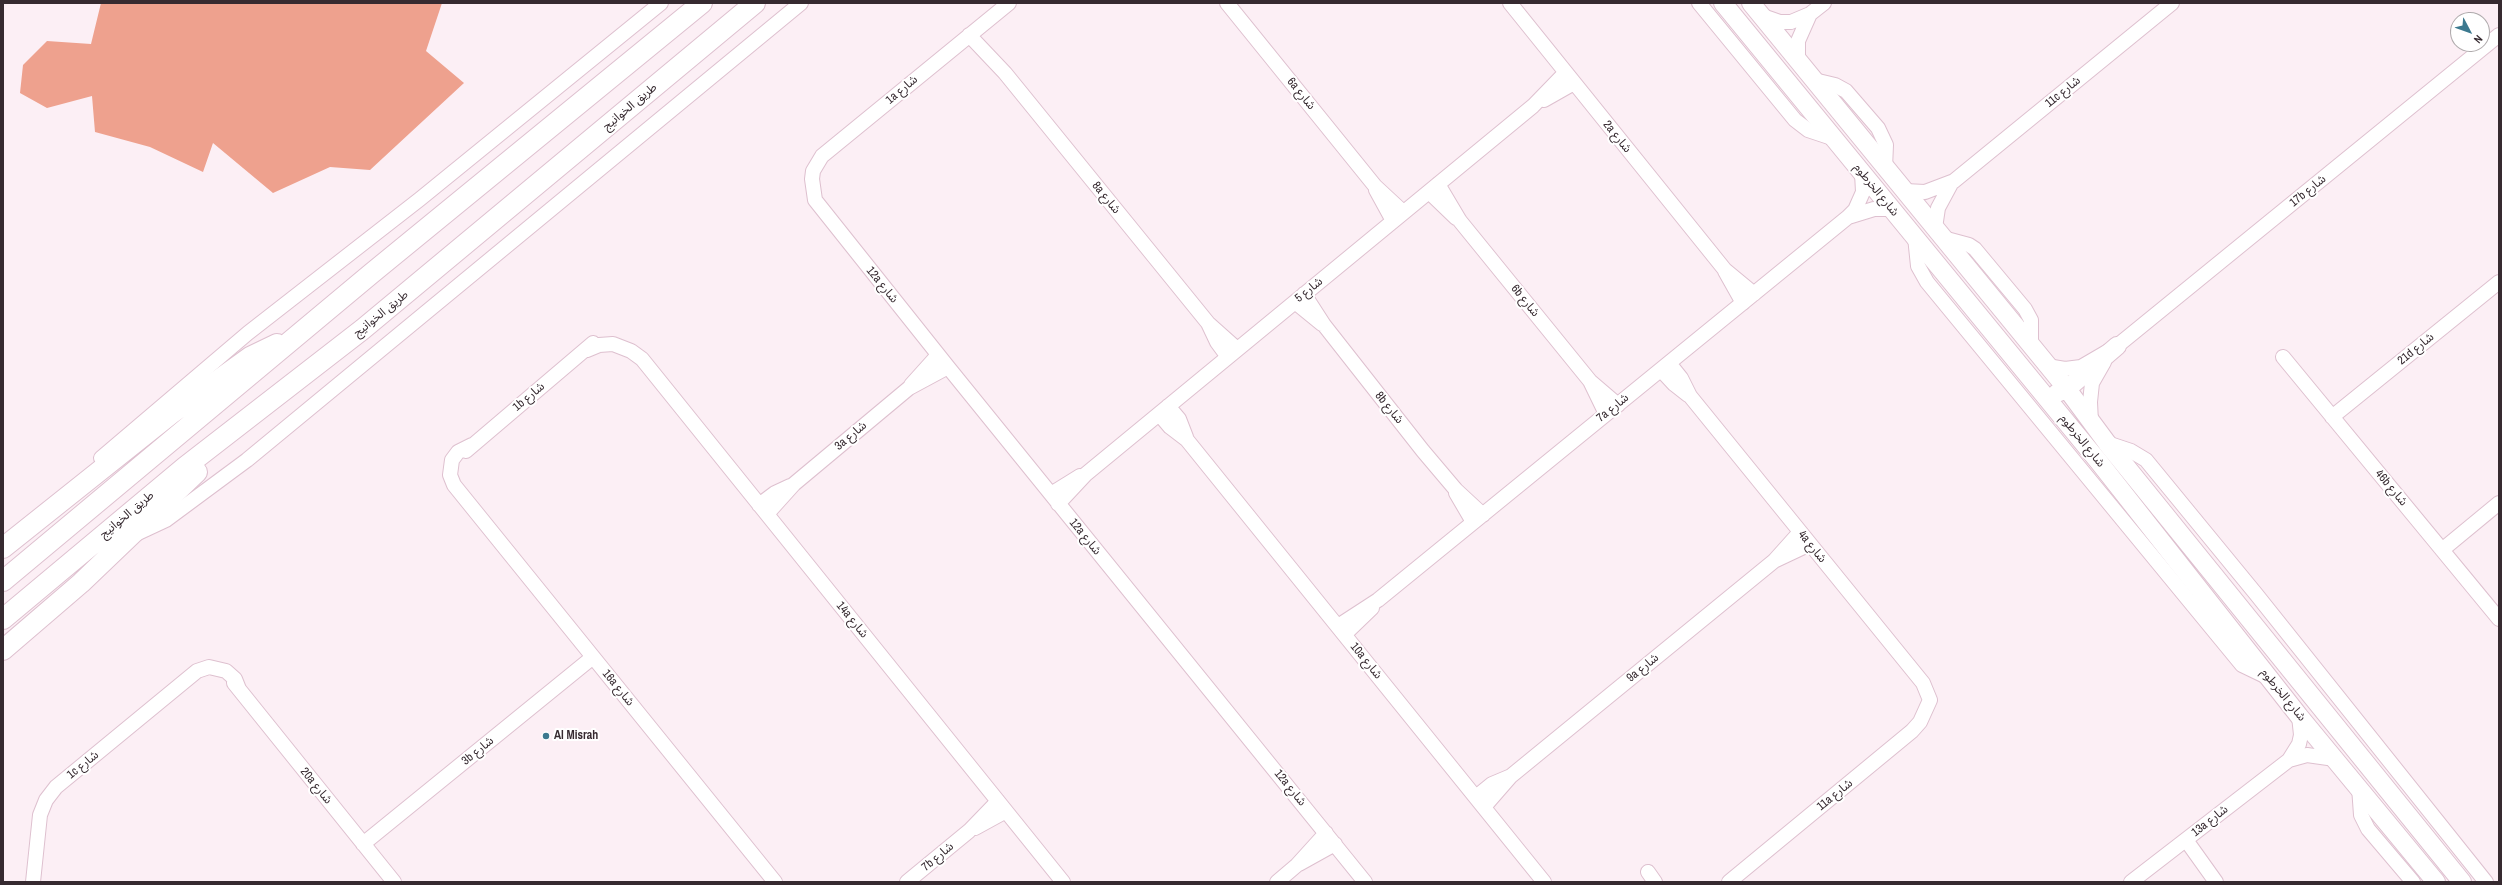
<!DOCTYPE html>
<meta charset="utf-8">
<style>
body{margin:0}
#map{position:relative;width:2502px;height:885px;overflow:hidden;background:#fceff5;font-family:"Archivo Narrow",sans-serif}
canvas{display:block}
.frame{position:absolute;inset:0;border:4px solid #362a30;pointer-events:none}
.north{position:absolute;left:2450px;top:12px;width:40px;height:40px;box-sizing:border-box;background:#fff;border:1px solid #afaaac;border-radius:50%;rotate:131deg;font-size:11px;font-weight:700;line-height:16px;text-align:center;color:#362a30}
.north::after{content:'';display:block;margin:auto;width:14px;height:18px;background:#3c798f;clip-path:polygon(50% 0,100% 100%,50% 72%,0 100%)}
</style>
<div id="map">
<canvas width="2502" height="885"></canvas>
<div class="frame"></div>
<div class="north">N</div>
</div>
<script>
const ctx = document.querySelector('canvas').getContext('2d');
ctx.lineJoin = 'round';
function paint(path, color) {
  ctx.fillStyle = color;
  ctx.fill(path, 'evenodd');
}
function poly(rows) {
  const path = new Path2D();
  for (const r of rows) {
    path.moveTo(r[0], r[1]);
    for (let i = 2; i < r.length; i += 2) path.lineTo(r[i], r[i + 1]);
  }
  return path;
}
function strokePath(path, color, width, dash) {
  ctx.strokeStyle = color;
  ctx.lineWidth = width;
  ctx.lineCap = dash ? 'butt' : 'round';
  ctx.setLineDash(dash || []);
  ctx.stroke(path);
}
function write(font, color, halo, rows, align = 'center') {
  ctx.font = font + ' "Archivo Narrow","Noto Sans Arabic",sans-serif';
  ctx.lineWidth = 4;
  ctx.setLineDash([]);
  ctx.textBaseline = 'middle';
  ctx.strokeStyle = halo;
  ctx.fillStyle = color;
  for (const [text, x, y, turn = 0] of rows) {
    ctx.save();
    ctx.translate(x, y);
    ctx.rotate((+turn || 0) * Math.PI / 180);
    ctx.textAlign = isNaN(turn) ? turn : align;
    if (halo) ctx.strokeText(text, 0, 0);
    ctx.fillText(text, 0, 0);
    ctx.restore();
  }
}
const forest = poly([
 [101,3,442,3,426,51,464,83,370,170,330,167,273,193,213,143,203,172,150,147,95,132,92,96,47,108,20,93,23,65,47,41,91,44]
]);
const minor = poly([
 [1009,3,822,156,813,171,812,179,815,200,948,367,1365,882],
 [1227,3,1375,186,1403,212],
 [1510,3,1725,270,1754,294],
 [1699,3,1795,120,1808,130,1835,139],
 [1760,15,1780,22,1791,22,1810,14,1824,3],
 [969,35,1005,73,1208,323,1217,342,1228,357],
 [1798,62,1798,41,1810,14],
 [1814,80,1835,85,1846,91,1878,128,1886,145,1885,168],
 [1544,100,1574,83],
 [1438,184,1460,221,1590,381,1606,414],
 [1376,190,1393,221],
 [1905,191,1925,192,1954,181,2172,3],
 [1429,192,1456,218],
 [1848,217,1874,209,1891,209],
 [1935,228,1938,208,1952,182],
 [1915,237,1918,266,1927,282,2242,665,2269,678],
 [1943,238,1969,245,1975,249,2025,309,2031,320,2031,346],
 [1725,271,1743,303],
 [1304,294,1324,325,1423,451,1456,490,1483,515],
 [1295,302,1322,324],
 [1209,324,1237,349],
 [587,350,599,345,613,344,631,351,642,359,1063,882],
 [2283,357,2499,619],
 [1669,363,1681,378,1690,396,1923,683,1930,700,1920,722,1912,731,1729,882],
 [2047,366,2065,369,2081,367,2117,346,2499,35],
 [1661,370,1674,384,1688,395],
 [1590,381,1618,405],
 [911,385,938,355],
 [1168,406,1179,419,1186,437],
 [1159,414,1170,427,1187,440,1544,882],
 [2332,417,2499,282],
 [2091,422,2090,402,2092,383,2104,362],
 [2107,443,2131,451,2146,460,2256,594,2486,882],
 [472,445,458,452,452,460,450,475,454,485,775,882],
 [466,451,593,343],
 [101,458,248,333,420,199,661,3],
 [1456,493,1473,522],
 [1051,494,1080,476],
 [1058,504,1086,474,1533,106,1565,73],
 [759,505,775,493,790,486],
 [767,514,794,484,909,388,948,367],
 [136,534,166,520,247,460,801,3],
 [2442,550,2499,503],
 [1774,561,1810,544],
 [1338,626,1378,600,1848,217,1855,210,1863,192,1862,173],
 [1345,634,1372,608],
 [234,683,394,882],
 [2289,760,2299,744,2301,735,2299,716],
 [2359,787,2361,815,2368,829,2413,882],
 [1476,797,1492,784,1511,776],
 [1484,807,1511,776,1774,561,1800,532],
 [975,828,1006,811],
 [2186,840,2216,882],
 [363,844,593,657],
 [1299,864,1335,844],
 [1648,872,1655,882],
 [33,882,40,815,46,800,56,787,197,671,209,667,226,671,235,679,239,689],
 [907,882,969,831,998,801],
 [1277,882,1297,865,1326,833],
 [2131,882,2289,760,2307,755,2335,759]
]);
const major = poly([
 [1723,3,2099,462,2299,716,2436,882],
 [1751,3,2067,389,2107,443,2462,882],
 [2057,393,2067,389,2117,346]
]);
const highway = poly([
 [3,548,171,414,250,357,277,344],
 [3,581,372,273,702,3],
 [3,619,185,467,363,329,755,3],
 [3,650,81,583,197,472]
]);
const markers = [
 [546,736,4,"#3c798f"]
];
const streetNames = [
 ["1a شارع",902,90,-40],
 ["11c شارع",2063,92,-39],
 ["6a شارع",1301,94,51],
 ["طريق الخوانيج",630,107,-40],
 ["2a شارع",1617,137,51],
 ["شارع الخرطوم",1876,190,51],
 ["17b شارع",2308,191,-39],
 ["8a شارع",1106,198,51],
 ["12a شارع",882,285,51],
 ["شارع 5",1309,290,-39],
 ["6b شارع",1525,301,51],
 ["طريق الخوانيج",381,314,-39],
 ["21d شارع",2416,349,-39],
 ["1b شارع",529,397,-40],
 ["8b شارع",1389,408,51],
 ["7a شارع",1613,408,-39],
 ["3a شارع",851,436,-40],
 ["شارع الخرطوم",2082,441,51],
 ["46b شارع",2391,488,50],
 ["طريق الخوانيج",127,515,-40],
 ["12a شارع",1085,537,51],
 ["4a شارع",1812,547,51],
 ["14a شارع",852,620,51],
 ["10a شارع",1366,661,51],
 ["9a شارع",1643,668,-39],
 ["16a شارع",618,688,51],
 ["شارع الخرطوم",2283,695,51],
 ["3b شارع",478,751,-39],
 ["1c شارع",83,765,-39],
 ["20a شارع",316,786,51],
 ["12a شارع",1290,788,51],
 ["11a شارع",1835,795,-39],
 ["13a شارع",2210,821,-38],
 ["7b شارع",938,857,-40]
];
const poiNames = [
 ["Al Misrah",554,736]
];
paint(forest, '#eea18e');
strokePath(minor, '#dec0cf', 16);
strokePath(major, '#dec0cf', 20);
strokePath(highway, '#dec0cf', 22);
strokePath(minor, '#fff', 14);
strokePath(major, '#fff', 18);
strokePath(highway, '#fff', 20);
for (const [x, y, r, color] of markers) {
  const dot = new Path2D();
  dot.arc(x, y, r, 0, 2 * Math.PI);
  ctx.fillStyle = color;
  ctx.fill(dot);
  strokePath(dot, '#fff', 1.5);
}
write('12px', '#362a30', '#fff', streetNames);
write('bold 12px', '#362a30', '#fff', poiNames, 'left');
</script>
